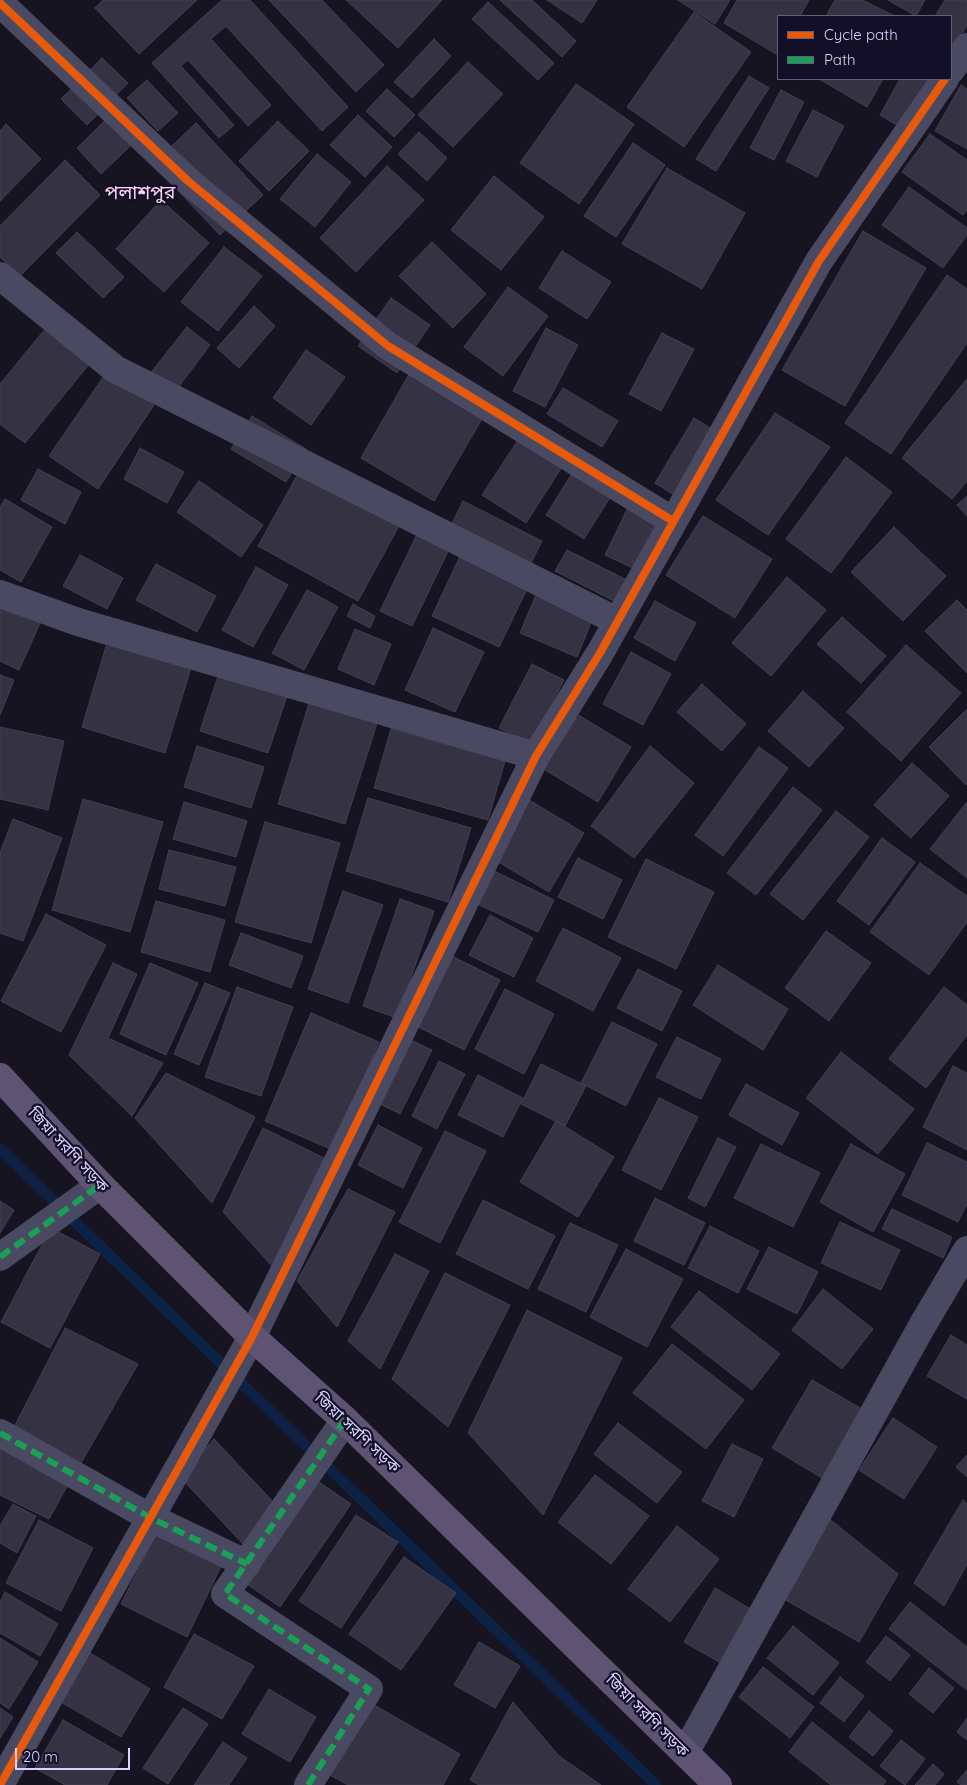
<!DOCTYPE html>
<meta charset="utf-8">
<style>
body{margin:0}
#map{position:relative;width:967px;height:1785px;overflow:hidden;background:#161421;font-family:Quicksand,sans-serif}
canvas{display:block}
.legend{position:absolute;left:777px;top:15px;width:175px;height:65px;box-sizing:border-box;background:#130f26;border:1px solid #625e7d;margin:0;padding:6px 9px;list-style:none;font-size:15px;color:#d9d4ff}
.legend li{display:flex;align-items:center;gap:10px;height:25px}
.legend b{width:25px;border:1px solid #625e7d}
.scale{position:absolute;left:15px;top:1748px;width:115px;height:22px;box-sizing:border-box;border:2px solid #d9d4ff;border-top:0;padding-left:6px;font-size:15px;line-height:18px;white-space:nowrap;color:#d9d4ff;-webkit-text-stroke:4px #130f26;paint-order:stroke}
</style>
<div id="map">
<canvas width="967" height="1785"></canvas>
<ul class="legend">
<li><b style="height:6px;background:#e8590c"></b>Cycle path</li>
<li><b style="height:6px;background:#1a9f57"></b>Path</li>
</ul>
<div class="scale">20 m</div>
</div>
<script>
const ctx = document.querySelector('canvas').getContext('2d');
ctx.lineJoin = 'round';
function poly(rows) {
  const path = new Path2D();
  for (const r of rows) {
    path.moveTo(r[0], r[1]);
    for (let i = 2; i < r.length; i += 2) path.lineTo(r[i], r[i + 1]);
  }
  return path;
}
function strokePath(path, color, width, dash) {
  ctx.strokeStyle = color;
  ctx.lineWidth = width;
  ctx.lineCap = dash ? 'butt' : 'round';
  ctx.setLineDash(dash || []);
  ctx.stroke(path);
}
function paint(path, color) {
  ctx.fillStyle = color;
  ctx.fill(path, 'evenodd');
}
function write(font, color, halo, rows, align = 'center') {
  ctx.font = font + ' Quicksand,"Noto Sans Bengali",sans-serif';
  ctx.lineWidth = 4.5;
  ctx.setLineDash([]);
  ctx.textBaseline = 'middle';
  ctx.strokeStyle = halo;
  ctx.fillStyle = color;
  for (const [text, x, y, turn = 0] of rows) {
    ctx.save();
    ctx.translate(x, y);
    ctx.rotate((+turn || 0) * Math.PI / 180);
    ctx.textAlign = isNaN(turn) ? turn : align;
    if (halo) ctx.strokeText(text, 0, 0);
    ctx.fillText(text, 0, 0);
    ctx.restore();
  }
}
const stream = poly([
 [0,1149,656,1785]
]);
const building = poly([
 [103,0,197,0,139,54,95,8,103,0],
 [222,0,250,0,348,107,322,131,226,26,211,39,271,105,248,126,188,60,181,66,234,125,219,138,152,63,222,0],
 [269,0,322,0,384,65,356,92,269,0],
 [346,0,442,0,398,48,346,0],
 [500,0,532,0,576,41,562,57,500,0],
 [547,0,597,0,582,23,547,0],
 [678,0,730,0,715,24,678,0],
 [737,0,809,0,800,16,778,16,778,55,724,23,737,0],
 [835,0,862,0,895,16,826,16,835,0],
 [888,0,925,0,916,16,888,0],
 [945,0,967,0,967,25,951,54,951,16,935,16,945,0],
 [488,2,554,63,538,80,472,19,488,2],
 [694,12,751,52,684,147,627,107,694,12],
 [434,39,451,56,412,98,394,82,434,39],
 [102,58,128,83,87,125,61,99,102,58],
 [468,62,503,94,453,147,418,115,468,62],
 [749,76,769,88,716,171,696,159,749,76],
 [819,79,883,79,867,107,819,79],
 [900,79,937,79,907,131,880,115,900,79],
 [147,80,178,113,158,131,127,98,147,80],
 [576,84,634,124,579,204,520,163,576,84],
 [961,85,967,89,967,149,935,131,961,85],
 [387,89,415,115,394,137,366,111,387,89],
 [781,90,804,102,774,160,750,148,781,90],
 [122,104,147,130,101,174,77,148,122,104],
 [813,110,844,126,817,177,786,161,813,110],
 [358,115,392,147,365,177,330,145,358,115],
 [278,121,309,151,269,191,239,161,278,121],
 [196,123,263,195,220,235,153,164,196,123],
 [6,124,41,159,0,201,0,131,6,124],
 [419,132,447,158,427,181,398,154,419,132],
 [930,134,967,160,967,210,963,215,902,172,930,134],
 [633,143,665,165,616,237,584,216,633,143],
 [317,154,351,182,315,227,280,199,317,154],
 [65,160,100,195,20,276,0,257,0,226,65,160],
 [387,166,424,200,356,272,320,238,387,166],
 [667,168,745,213,702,289,622,244,667,168],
 [494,176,544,217,501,270,451,230,494,176],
 [909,187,967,228,967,235,943,268,882,225,909,187],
 [161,200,209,243,164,292,116,249,161,200],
 [863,231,926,268,845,406,782,370,863,231],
 [77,232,124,277,103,298,56,253,77,232],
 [432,242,486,294,453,328,399,276,432,242],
 [224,247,262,276,218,331,181,302,224,247],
 [562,251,611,282,587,319,539,288,562,251],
 [947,275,967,289,967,343,891,454,845,423,947,275],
 [508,287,548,316,503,376,464,347,508,287],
 [391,298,430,325,397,373,358,346,391,298],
 [254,306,275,326,239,368,217,348,254,306],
 [50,323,94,358,25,443,0,424,0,384,50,323],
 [187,327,210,345,174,393,149,375,187,327],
 [546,328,578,345,545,407,513,391,546,328],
 [662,333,694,349,661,411,629,394,662,333],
 [306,350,345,377,311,425,273,398,306,350],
 [415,364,489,407,434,501,361,458,415,364],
 [106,373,154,405,98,489,49,456,106,373],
 [967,379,967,481,952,499,902,458,967,379],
 [563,388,618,421,602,447,547,414,563,388],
 [775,413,830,447,768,535,716,500,775,413],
 [252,416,306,449,286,482,231,449,252,416],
 [694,418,715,431,676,496,655,483,694,418],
 [528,425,571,453,526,523,482,495,528,425],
 [140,448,184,472,167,503,124,479,140,448],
 [846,457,892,492,831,573,786,539,846,457],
 [578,464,616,488,584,539,546,515,578,464],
 [38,469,81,492,65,524,21,500,38,469],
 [300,470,400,524,358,601,258,546,300,470],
 [199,481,263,525,241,557,177,512,199,481],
 [635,493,667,508,637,570,605,555,635,493],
 [967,496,967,516,957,505,967,496],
 [5,499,52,527,21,582,0,570,0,507,5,499],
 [463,501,542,541,527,571,448,532,463,501],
 [703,516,772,559,735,618,666,575,703,516],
 [422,524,454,539,412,626,380,611,422,524],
 [894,527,946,576,903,621,851,572,894,527],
 [567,550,627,580,616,602,555,571,567,550],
 [462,552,530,583,499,647,432,616,462,552],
 [80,555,123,578,107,609,63,586,80,555],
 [156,564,216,596,197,632,136,600,156,564],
 [256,567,288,585,253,647,222,630,256,567],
 [787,577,826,610,771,676,732,643,787,577],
 [307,590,338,607,304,670,272,653,307,590],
 [538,590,595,613,577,657,520,633,538,590],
 [957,600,967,610,967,673,925,631,957,600],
 [655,601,696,623,675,661,634,638,655,601],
 [0,603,41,621,19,670,0,661,0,603],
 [353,604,375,616,370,628,347,616,353,604],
 [842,617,886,656,861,683,817,644,842,617],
 [433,628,484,652,455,712,405,690,433,628],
 [355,629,391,644,374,685,338,669,355,629],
 [107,643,191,668,165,753,82,727,107,643],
 [906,645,961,693,901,761,847,712,906,645],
 [631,652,671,674,643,725,603,704,631,652],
 [532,664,564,680,531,744,499,728,532,664],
 [219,673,287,696,268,753,200,731,219,673],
 [0,675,14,680,0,715,0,675],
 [702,684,746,724,722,751,677,712,702,684],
 [803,691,844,728,809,767,768,731,803,691],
 [310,700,378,720,345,824,278,804,310,700],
 [967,709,967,783,966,785,929,747,967,709],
 [575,713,631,747,598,802,542,768,575,713],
 [0,727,64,741,48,810,0,799,0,727],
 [391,729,505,761,488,820,374,788,391,729],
 [197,746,264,767,251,808,184,787,197,746],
 [650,746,694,783,634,858,591,826,650,746],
 [759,747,788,768,723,856,695,835,759,747],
 [912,763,949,796,911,838,874,805,912,763],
 [793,787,822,810,756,895,727,873,793,787],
 [368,798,471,828,448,902,346,871,368,798],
 [526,798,584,833,549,892,490,857,526,798],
 [83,799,163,822,130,932,52,910,83,799],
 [184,802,247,821,236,857,173,839,184,802],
 [967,802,967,878,930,849,967,802],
 [836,811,869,837,803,920,770,894,836,811],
 [13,819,62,838,23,941,0,933,0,853,13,819],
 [265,822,340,843,311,943,235,922,265,822],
 [882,838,915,862,869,925,837,901,882,838],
 [169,850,236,867,225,906,159,889,169,850],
 [578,858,622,880,603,919,558,897,578,858],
 [646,859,714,892,676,969,608,937,646,859],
 [920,863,967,896,967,922,929,975,870,932,920,863],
 [490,869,554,900,538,932,473,902,490,869],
 [343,891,383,905,348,1003,308,989,343,891],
 [400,899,434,911,397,1018,363,1006,400,899],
 [156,901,225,920,210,972,141,952,156,901],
 [46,914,106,945,61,1032,1,1001,46,914],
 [490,915,533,938,514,977,469,955,490,915],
 [563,928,621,958,593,1011,536,981,563,928],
 [826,931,871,963,829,1021,785,988,826,931],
 [241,933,303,956,291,988,229,965,241,933],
 [450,955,500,980,464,1050,414,1025,450,955],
 [113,963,137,974,108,1038,163,1063,132,1116,69,1055,113,963],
 [150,963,198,983,166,1055,120,1034,150,963],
 [718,965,788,1009,763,1050,693,1005,718,965],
 [638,969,682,991,662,1031,617,1008,638,969],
 [205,983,230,993,199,1065,174,1054,205,983],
 [237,987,293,1007,261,1096,205,1077,237,987],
 [944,987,967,1005,967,1035,926,1088,889,1059,944,987],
 [505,989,554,1014,524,1074,475,1049,505,989],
 [311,1013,379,1042,333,1150,265,1121,311,1013],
 [612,1022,657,1044,626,1106,581,1083,612,1022],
 [677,1037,721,1059,701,1099,656,1077,677,1037],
 [411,1040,432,1050,400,1114,378,1103,411,1040],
 [841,1052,914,1109,878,1154,806,1098,841,1052],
 [439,1061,465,1074,437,1129,412,1116,439,1061],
 [541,1064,586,1086,565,1126,521,1104,541,1064],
 [953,1066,967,1073,967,1150,923,1127,953,1066],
 [166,1073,255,1117,212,1203,135,1118,166,1073],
 [478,1075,523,1098,503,1137,458,1115,478,1075],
 [746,1084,799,1113,782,1145,729,1115,746,1084],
 [659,1098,698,1117,661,1190,622,1170,659,1098],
 [556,1121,614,1157,578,1217,520,1182,556,1121],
 [378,1125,422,1148,403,1188,358,1165,378,1125],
 [263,1128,326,1159,272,1266,223,1212,263,1128],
 [445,1131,486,1151,440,1243,399,1222,445,1131],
 [718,1138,736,1147,705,1207,688,1198,718,1138],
 [927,1143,967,1162,967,1204,958,1222,902,1195,927,1143],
 [761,1144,820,1173,793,1227,734,1198,761,1144],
 [851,1144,905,1174,873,1232,820,1202,851,1144],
 [348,1189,395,1212,337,1327,297,1281,348,1189],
 [655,1198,705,1223,684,1265,634,1241,655,1198],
 [483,1200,555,1236,528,1289,456,1254,483,1200],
 [0,1201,14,1210,0,1233,0,1201],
 [892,1209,952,1237,943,1258,882,1229,892,1209],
 [840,1222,900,1250,881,1290,821,1263,840,1222],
 [570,1223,618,1245,586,1312,538,1289,570,1223],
 [710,1226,759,1251,738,1293,688,1268,710,1226],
 [51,1228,100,1254,50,1348,1,1322,51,1228],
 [769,1247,818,1272,797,1314,747,1289,769,1247],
 [626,1249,683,1279,647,1347,590,1317,626,1249],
 [395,1254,429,1271,380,1369,348,1341,395,1254],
 [445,1273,510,1305,448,1427,392,1379,445,1273],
 [823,1289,873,1329,842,1369,792,1330,823,1289],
 [699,1291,780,1354,752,1390,671,1327,699,1291],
 [527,1310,622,1358,543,1515,468,1433,527,1310],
 [65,1328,138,1364,81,1463,14,1427,65,1328],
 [951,1335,967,1345,967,1399,927,1376,951,1335],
 [672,1344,744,1400,706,1449,633,1393,672,1344],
 [812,1380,862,1409,822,1478,772,1448,812,1380],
 [893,1418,937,1447,904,1499,859,1470,893,1418],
 [618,1423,682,1472,657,1503,594,1454,618,1423],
 [214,1439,277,1506,244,1545,181,1478,214,1439],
 [0,1442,71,1479,49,1519,0,1495,0,1442],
 [732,1444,763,1459,734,1517,702,1501,732,1444],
 [967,1455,967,1477,956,1467,967,1455],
 [595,1475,649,1516,611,1564,558,1522,595,1475],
 [319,1482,351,1504,280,1607,247,1584,319,1482],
 [963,1500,967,1504,967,1564,944,1606,914,1583,963,1500],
 [13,1504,36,1516,17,1553,0,1543,0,1526,13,1504],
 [356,1515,398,1542,341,1628,299,1601,356,1515],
 [827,1517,898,1574,859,1642,784,1599,827,1517],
 [39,1520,93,1548,61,1611,6,1583,39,1520],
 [677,1526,719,1559,670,1622,628,1589,677,1526],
 [159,1528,225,1558,187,1637,121,1604,159,1528],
 [404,1557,456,1593,401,1670,349,1634,404,1557],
 [715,1588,759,1614,728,1667,684,1642,715,1588],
 [5,1592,58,1624,40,1656,0,1633,0,1602,5,1592],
 [910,1602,967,1647,967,1690,889,1629,910,1602],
 [793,1626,839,1663,813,1695,767,1658,793,1626],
 [194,1634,254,1666,222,1719,164,1687,194,1634],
 [886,1636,910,1655,890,1681,866,1662,886,1636],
 [0,1638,38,1662,9,1709,0,1703,0,1638],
 [479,1642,520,1666,495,1708,454,1685,479,1642],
 [90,1653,150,1689,121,1737,61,1702,90,1653],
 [763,1667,814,1707,790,1738,739,1697,763,1667],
 [929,1668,954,1688,933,1713,909,1694,929,1668],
 [840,1677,864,1696,844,1722,820,1703,840,1677],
 [269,1689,316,1717,290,1762,242,1734,269,1689],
 [367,1701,460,1754,443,1785,348,1785,326,1773,367,1701],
 [513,1702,559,1756,601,1785,479,1785,470,1780,513,1702],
 [0,1708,13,1717,0,1738,0,1708],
 [183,1708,208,1724,168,1784,143,1768,183,1708],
 [869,1711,893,1731,873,1756,849,1737,869,1711],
 [967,1718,967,1740,957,1732,967,1718],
 [63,1720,124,1755,107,1785,65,1785,35,1768,63,1720],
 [812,1722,886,1781,883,1785,831,1785,789,1752,812,1722],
 [901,1740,925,1759,905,1785,880,1766,901,1740],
 [223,1742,247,1758,229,1785,194,1785,223,1742],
 [933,1764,944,1774,935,1785,915,1785,933,1764],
 [967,1770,967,1785,961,1785,957,1782,967,1770]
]);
const minor = poly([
 [0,3,188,181,388,346,673,521],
 [951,70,967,47],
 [0,276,115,369,617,621],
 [0,594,78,622,536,756],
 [0,1257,100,1185],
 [0,1433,151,1518,247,1564],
 [685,1753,922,1326,967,1250],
 [0,1785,252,1337,536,756,600,653,819,261,945,79],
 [308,1785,369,1689,225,1594,345,1420]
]);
const major = poly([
 [0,1077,100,1185,252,1337,345,1420,718,1785]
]);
const quiet = poly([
 [0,1257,100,1185],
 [0,1433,151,1518,247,1564],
 [308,1785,369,1689,225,1594,345,1420]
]);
const cycleway = poly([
 [0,3,188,181,388,346,673,521],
 [0,1785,252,1337,536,756,600,653,819,261,945,79]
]);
const streetNames = [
 ["জিয়া সরণি সড়ক",68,1150,47],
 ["জিয়া সরণি সড়ক",357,1433,43],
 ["জিয়া সরণি সড়ক",647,1716,45]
];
const quarterNames = [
 ["পলাশপুর",140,193]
];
strokePath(stream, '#0d2144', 11);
paint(building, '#343243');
strokePath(building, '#433f54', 1);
strokePath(minor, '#4a4962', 28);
strokePath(major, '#5e5373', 28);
strokePath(quiet, '#1a9f57', 6, [12, 6]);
strokePath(cycleway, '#e8590c', 8);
write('16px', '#d9d4ff', '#130f26', streetNames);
write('19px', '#ffd6f0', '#130f26', quarterNames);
</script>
